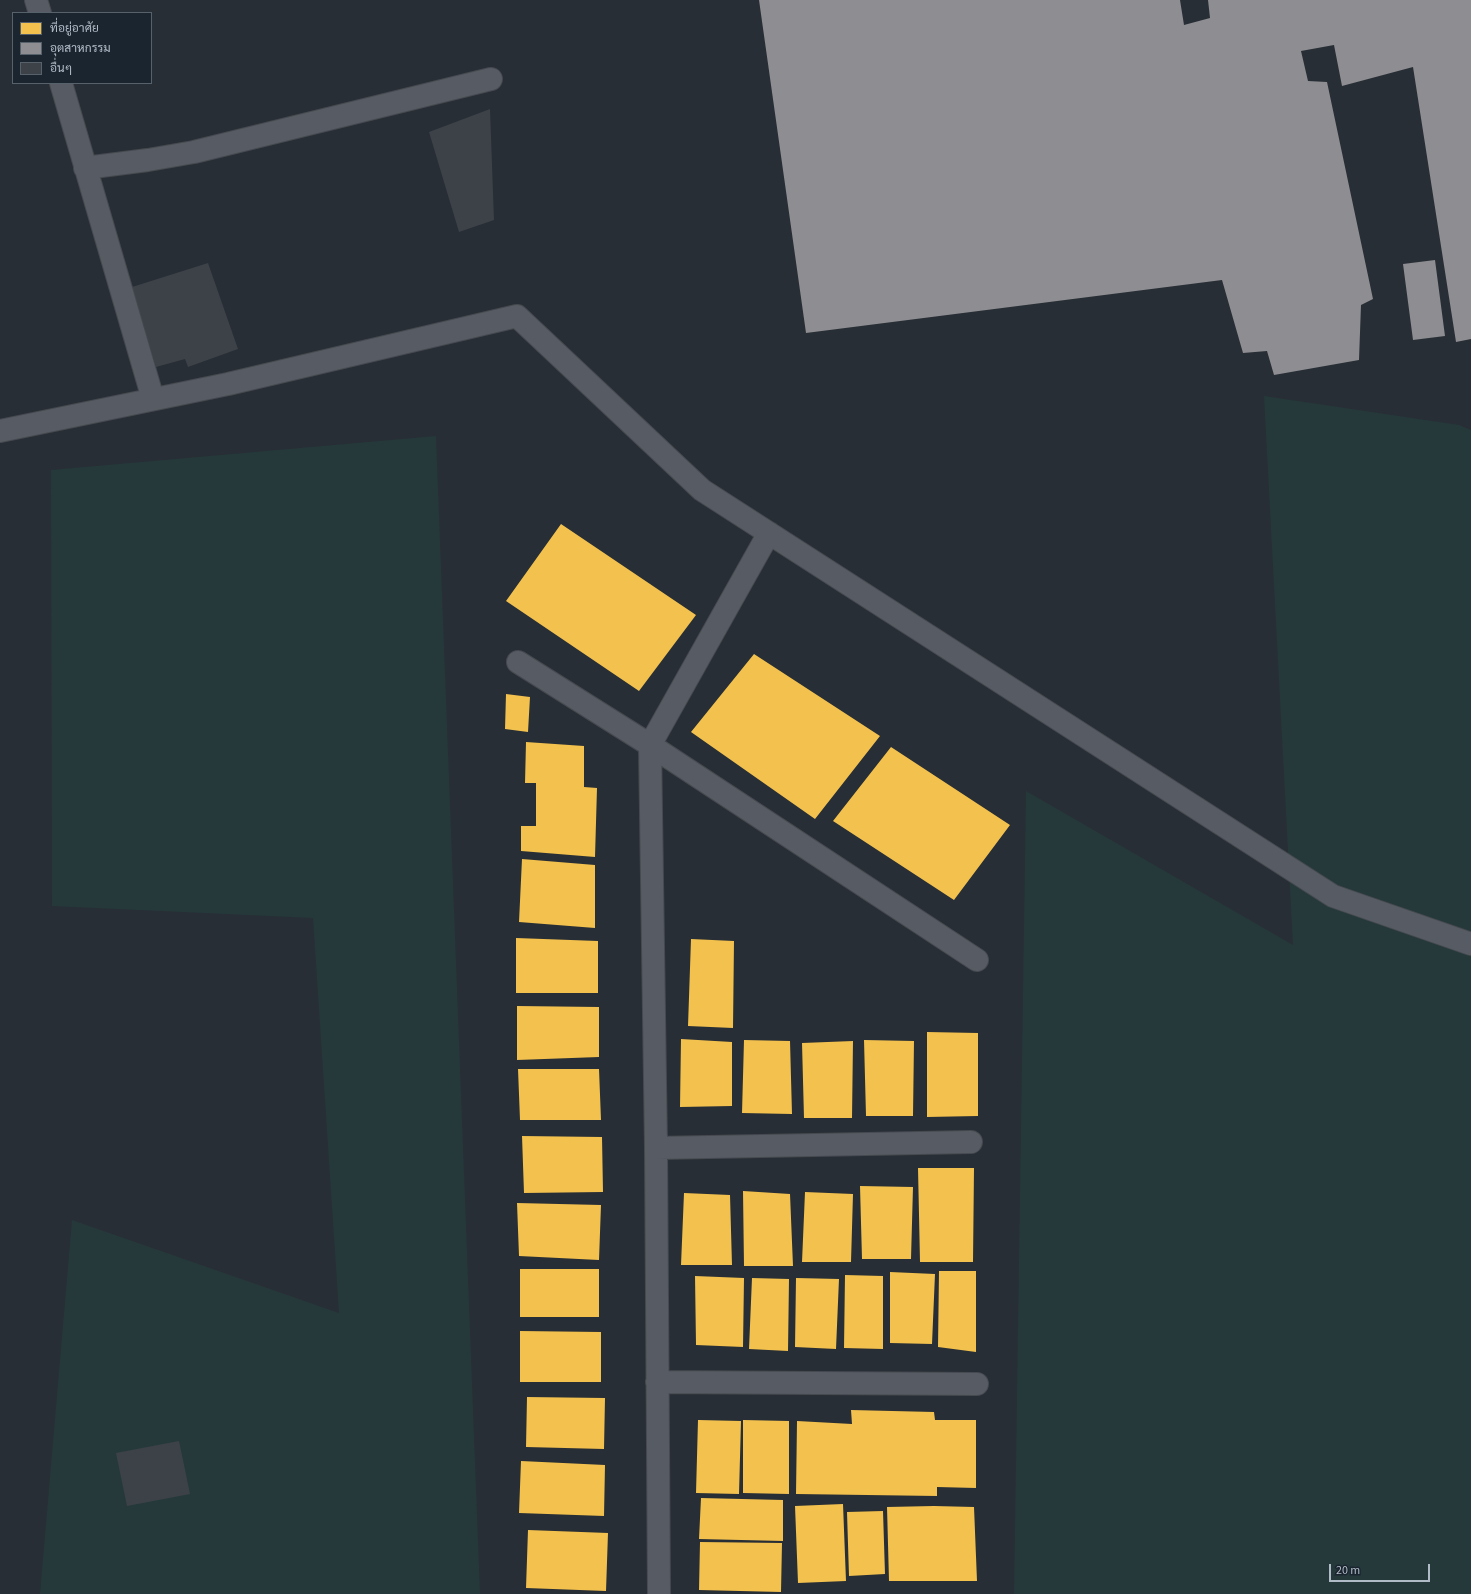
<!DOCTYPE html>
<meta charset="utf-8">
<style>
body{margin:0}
#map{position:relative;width:1471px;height:1594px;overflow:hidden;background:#282e35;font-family:"Source Sans 3",Sarabun,sans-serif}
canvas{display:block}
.legend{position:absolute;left:12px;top:12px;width:140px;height:72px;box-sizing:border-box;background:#1b2530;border:1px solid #57616c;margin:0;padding:5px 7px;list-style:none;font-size:12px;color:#b1bbc7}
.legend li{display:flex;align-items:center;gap:8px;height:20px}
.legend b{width:20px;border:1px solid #57616c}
.scale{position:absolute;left:1329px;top:1564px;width:101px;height:18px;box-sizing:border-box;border:2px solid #b1bbc7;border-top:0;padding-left:5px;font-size:12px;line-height:14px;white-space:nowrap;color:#b1bbc7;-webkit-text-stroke:3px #1b2530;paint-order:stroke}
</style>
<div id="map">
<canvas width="1471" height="1594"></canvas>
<ul class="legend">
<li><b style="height:11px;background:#f2c14e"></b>ที่อยู่อาศัย</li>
<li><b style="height:11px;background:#8d8d92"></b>อุตสาหกรรม</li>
<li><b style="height:11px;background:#3d4249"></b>อื่นๆ</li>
</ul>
<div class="scale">20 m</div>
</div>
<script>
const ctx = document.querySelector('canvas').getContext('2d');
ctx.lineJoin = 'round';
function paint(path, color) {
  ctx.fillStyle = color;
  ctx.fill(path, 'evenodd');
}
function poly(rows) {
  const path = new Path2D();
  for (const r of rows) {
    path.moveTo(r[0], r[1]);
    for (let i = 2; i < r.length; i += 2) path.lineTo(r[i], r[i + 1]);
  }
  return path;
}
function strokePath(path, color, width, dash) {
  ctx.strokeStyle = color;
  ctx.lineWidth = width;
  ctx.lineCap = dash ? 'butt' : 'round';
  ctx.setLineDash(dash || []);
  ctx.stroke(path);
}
const green = poly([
 [1264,396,1459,425,1471,430,1471,1594,1014,1594,1026,791,1293,945],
 [436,436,480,1594,40,1594,72,1220,339,1313,313,918,52,906,51,470]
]);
const homes = poly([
 [561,524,696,615,639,691,506,601],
 [754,654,880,736,815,819,691,732],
 [506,694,530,697,528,732,505,729],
 [526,742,584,746,584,787,597,788,595,857,521,851,521,826,536,826,536,783,525,783],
 [891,747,1010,825,954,900,833,821],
 [522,859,595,865,595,928,519,922],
 [516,938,598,941,598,993,516,993],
 [691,939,734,941,733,1028,688,1026],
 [517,1006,599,1007,599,1057,517,1060],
 [927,1032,978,1033,978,1116,927,1117],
 [681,1039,732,1042,732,1106,680,1107],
 [744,1040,790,1041,792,1114,742,1113],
 [864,1040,914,1041,913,1116,866,1116],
 [853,1041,852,1118,804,1118,802,1043],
 [518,1069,599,1069,601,1120,520,1120],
 [522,1136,602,1137,603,1192,524,1193],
 [918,1168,974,1168,973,1262,920,1262],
 [860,1186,913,1187,911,1259,862,1259],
 [743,1191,790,1194,793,1266,744,1266],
 [805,1192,853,1194,851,1262,802,1262],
 [684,1193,730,1195,732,1265,681,1265],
 [517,1203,601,1205,599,1260,519,1256],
 [520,1269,599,1269,599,1317,520,1317],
 [939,1271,976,1271,976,1352,938,1347],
 [890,1272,935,1274,932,1344,890,1343],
 [845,1275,883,1276,883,1349,844,1348],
 [695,1276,744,1278,743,1347,696,1345],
 [752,1278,789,1279,788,1351,749,1349],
 [796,1278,839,1279,836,1349,795,1347],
 [520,1331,601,1332,601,1382,520,1382],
 [527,1397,605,1398,604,1449,526,1447],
 [851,1410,934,1412,935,1420,976,1420,976,1488,937,1487,937,1496,796,1494,797,1421,852,1424],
 [698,1420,741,1421,739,1494,696,1493],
 [743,1420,789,1421,789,1494,743,1493],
 [521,1461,605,1465,604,1516,519,1513],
 [701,1498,783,1500,783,1541,699,1539],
 [843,1504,846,1581,798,1583,795,1506],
 [934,1506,974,1507,977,1581,889,1581,887,1507],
 [883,1511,885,1574,849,1576,847,1512],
 [528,1530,608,1533,606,1591,526,1588],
 [700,1542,782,1543,781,1592,699,1590]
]);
const industry = poly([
 [759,0,1180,0,1184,25,1210,18,1208,0,1471,0,1471,339,1456,342,1413,67,1342,86,1334,45,1301,51,1308,81,1327,82,1373,299,1361,305,1359,360,1274,375,1267,351,1243,353,1222,280,806,333],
 [1435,260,1445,336,1413,340,1403,264]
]);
const building = poly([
 [490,109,494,220,459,232,429,132],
 [208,263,238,349,188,367,185,359,156,367,132,287],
 [179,1441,190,1494,127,1506,116,1453]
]);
const minor = poly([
 [36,0,40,13],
 [61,83,153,399],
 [85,168,148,160,194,152,491,79],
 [0,431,228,384,517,316,702,490,1333,896,1471,944],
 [518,662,650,745,977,960],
 [656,1148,971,1142],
 [657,1382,977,1384],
 [659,1594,656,1148,650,745,769,533]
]);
paint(green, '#25393b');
paint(homes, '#f2c14e');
paint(industry, '#8d8d92');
paint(building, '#3d4249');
strokePath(minor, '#464a50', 24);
strokePath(minor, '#575c64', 22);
</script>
